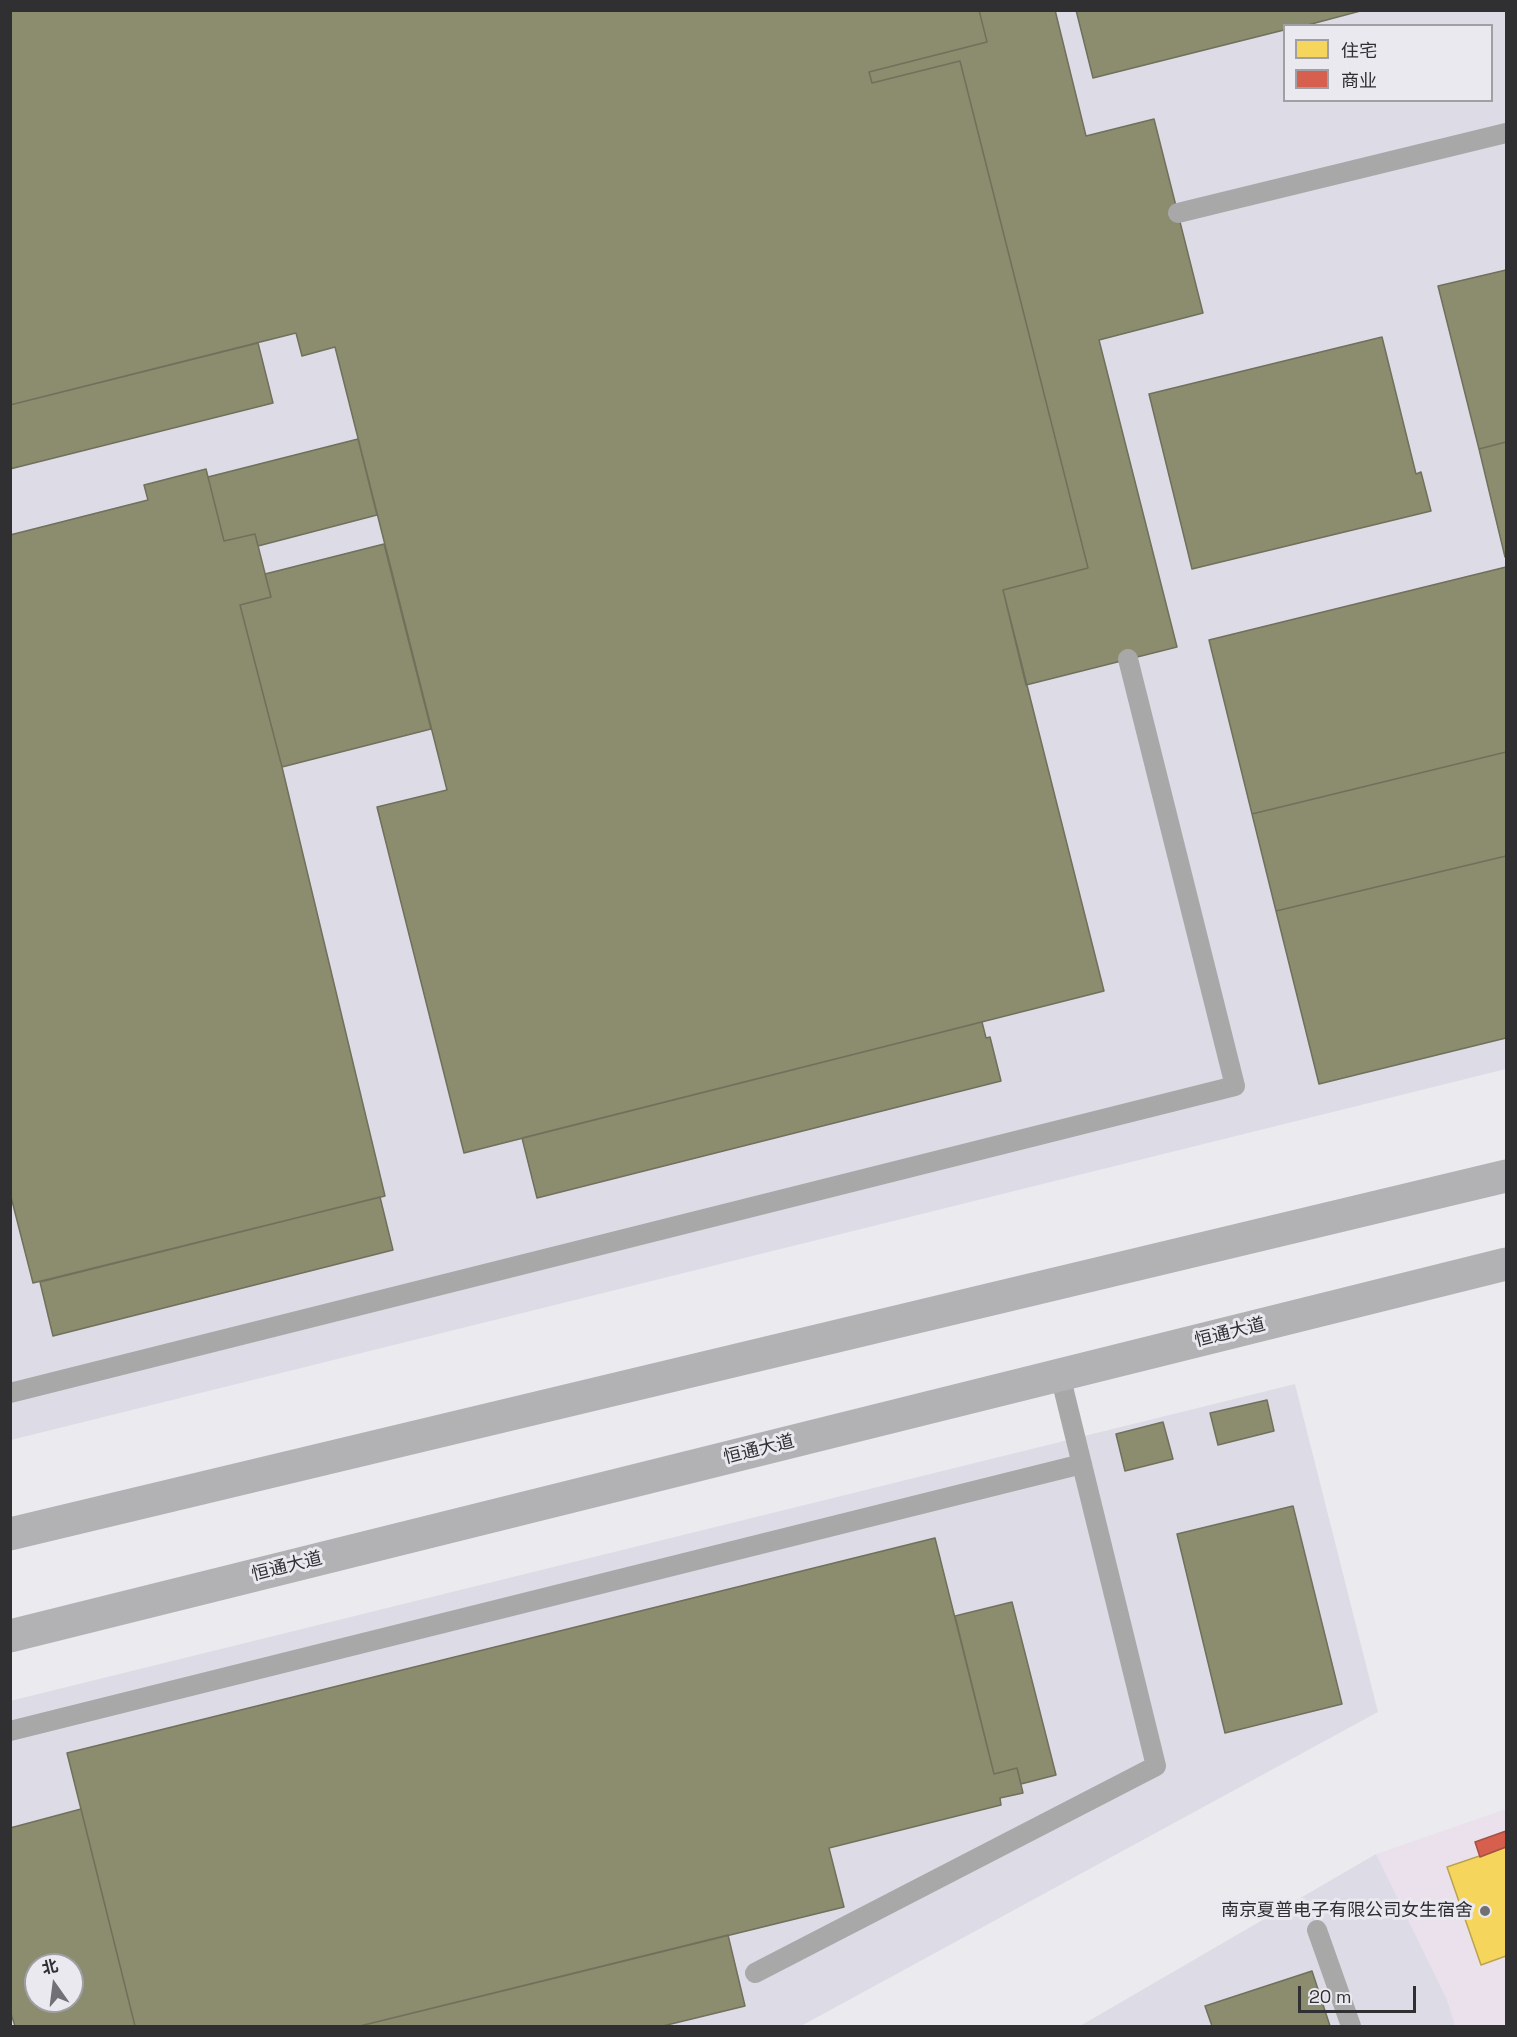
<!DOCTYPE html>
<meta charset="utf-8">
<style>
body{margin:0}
#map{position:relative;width:1517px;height:2037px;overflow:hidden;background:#ebeaef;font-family:"Space Grotesk","Noto Sans SC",sans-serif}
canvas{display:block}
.frame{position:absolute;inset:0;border:12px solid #302f32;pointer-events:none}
.legend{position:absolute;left:1283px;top:24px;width:210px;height:78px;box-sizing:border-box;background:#eae9f0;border:2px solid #a09fa4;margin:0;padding:8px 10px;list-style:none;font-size:18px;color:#302f32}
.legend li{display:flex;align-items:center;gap:12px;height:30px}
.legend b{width:30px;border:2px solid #a09fa4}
.north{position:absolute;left:24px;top:1953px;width:60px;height:60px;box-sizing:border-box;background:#eae9f0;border:2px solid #a09fa4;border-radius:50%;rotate:346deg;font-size:16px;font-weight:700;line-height:24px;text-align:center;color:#302f32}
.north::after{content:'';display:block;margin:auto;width:21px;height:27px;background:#717074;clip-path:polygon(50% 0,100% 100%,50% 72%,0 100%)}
.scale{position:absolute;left:1298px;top:1986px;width:118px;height:27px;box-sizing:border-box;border:3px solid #302f32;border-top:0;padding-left:8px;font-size:18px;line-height:21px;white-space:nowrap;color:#302f32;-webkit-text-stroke:4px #eae9f0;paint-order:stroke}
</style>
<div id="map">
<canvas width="1517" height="2037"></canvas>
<div class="frame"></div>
<ul class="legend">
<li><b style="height:16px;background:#f6d55c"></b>住宅</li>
<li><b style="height:16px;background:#d6604d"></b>商业</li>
</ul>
<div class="north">北</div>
<div class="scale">20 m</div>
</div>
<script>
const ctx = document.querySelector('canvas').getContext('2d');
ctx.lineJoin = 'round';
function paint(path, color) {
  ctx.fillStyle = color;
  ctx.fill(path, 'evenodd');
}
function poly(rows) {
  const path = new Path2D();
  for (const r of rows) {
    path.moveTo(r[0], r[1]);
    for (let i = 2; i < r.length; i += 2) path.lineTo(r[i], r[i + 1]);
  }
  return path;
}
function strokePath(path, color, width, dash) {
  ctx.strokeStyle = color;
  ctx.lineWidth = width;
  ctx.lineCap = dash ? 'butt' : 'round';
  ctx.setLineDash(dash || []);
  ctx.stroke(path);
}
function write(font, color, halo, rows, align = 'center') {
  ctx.font = font + ' "Space Grotesk","Noto Sans SC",sans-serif';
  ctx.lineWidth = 6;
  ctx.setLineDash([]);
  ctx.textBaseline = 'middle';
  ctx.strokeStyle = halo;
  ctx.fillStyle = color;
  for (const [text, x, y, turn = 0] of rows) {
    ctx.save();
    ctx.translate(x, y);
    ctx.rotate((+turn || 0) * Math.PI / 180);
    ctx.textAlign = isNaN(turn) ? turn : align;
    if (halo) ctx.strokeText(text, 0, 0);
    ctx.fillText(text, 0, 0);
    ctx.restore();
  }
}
const commercial = poly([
 [1506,1809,1506,2026,1441,2026,1376,1854]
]);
const built = poly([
 [10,11,1506,11,1506,1069,11,1440],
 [1284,26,1492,26,1492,100,1284,100],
 [1295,1384,1378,1712,801,2026,11,2026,10,1701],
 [36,1965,72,1965,72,2001,36,2001],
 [1376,1854,1447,2000,1455,2026,1080,2026]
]);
const homes = poly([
 [1506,1847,1506,1956,1481,1965,1447,1867,1506,1847]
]);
const shops = poly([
 [1506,1831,1506,1847,1480,1857,1475,1842,1506,1831]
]);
const industry = poly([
 [10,10,979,10,987,42,869,72,872,83,960,61,1088,568,1003,590,1104,991,464,1153,377,807,447,790,335,347,302,356,296,333,10,405,10,10],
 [979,10,1055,10,1086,136,1154,119,1203,313,1099,340,1177,647,1026,685,1003,590,1088,568,960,61,872,83,869,72,987,42,979,10],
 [1076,10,1364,10,1304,26,1284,26,1284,30,1093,78,1076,10],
 [1506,270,1506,442,1479,449,1438,286,1506,270],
 [1382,337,1416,474,1421,472,1431,511,1192,569,1149,394,1382,337],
 [258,343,273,403,10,469,10,405,258,343],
 [358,439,377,515,258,546,255,534,224,541,208,477,358,439],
 [1506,442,1506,556,1505,557,1479,449,1506,442],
 [206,469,224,541,255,534,271,597,240,605,282,767,385,1196,33,1283,10,1193,10,535,148,500,144,485,206,469],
 [384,544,431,729,282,767,240,605,271,597,265,574,384,544],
 [1506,567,1506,752,1252,814,1209,640,1506,567],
 [1506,752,1506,856,1276,911,1252,814,1506,752],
 [1506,856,1506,1038,1319,1084,1276,911,1506,856],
 [982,1022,986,1038,990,1037,1001,1081,537,1198,522,1138,982,1022],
 [380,1197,393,1250,53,1336,40,1282,380,1197],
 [1267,1400,1274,1431,1218,1445,1210,1413,1267,1400],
 [1163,1422,1173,1459,1125,1471,1116,1434,1163,1422],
 [1293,1506,1342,1704,1225,1733,1177,1534,1293,1506],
 [935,1538,994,1774,1017,1768,1023,1793,1000,1798,1001,1805,829,1848,844,1907,360,2026,135,2026,67,1753,935,1538],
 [1012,1602,1056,1775,1021,1784,1017,1768,994,1774,955,1616,1012,1602],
 [81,1809,135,2026,15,2026,10,2011,10,1828,81,1809],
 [36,1965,72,1965,72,2001,36,2001,36,1965],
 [728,1935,745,2006,663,2026,360,2026,728,1935],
 [1312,1971,1330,2026,1212,2026,1205,2006,1312,1971]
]);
const lane = poly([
 [1178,213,1506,133],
 [10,1393,1235,1086,1128,659],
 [10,1731,1082,1464],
 [1317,1930,1351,2026],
 [755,1973,1156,1766,1060,1375]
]);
const secondary = poly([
 [10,1534,1506,1176],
 [10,1636,1506,1264]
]);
const markers = [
 [1485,1911,6,"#717074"]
];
const streetNames = [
 ["恒通大道",1230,1333,-14],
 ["恒通大道",759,1450,-14],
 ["恒通大道",287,1567,-14]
];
const poiNames = [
 ["南京夏普电子有限公司女生宿舍",1473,1911]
];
paint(commercial, '#ebe1ed');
paint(built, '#dddce6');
paint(homes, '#f6d55c');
strokePath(homes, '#bba34f', 1.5);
paint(shops, '#d6604d');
strokePath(shops, '#a45145', 1.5);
paint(industry, '#8c8c6e');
strokePath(industry, '#70705c', 1.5);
strokePath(lane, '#a8a8a9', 20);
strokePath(secondary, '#b2b1b4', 33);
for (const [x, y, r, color] of markers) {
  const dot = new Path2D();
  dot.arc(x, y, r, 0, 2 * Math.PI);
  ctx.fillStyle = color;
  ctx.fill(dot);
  strokePath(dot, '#eae9f0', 2);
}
write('18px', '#302f32', '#eae9f0', streetNames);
write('18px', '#302f32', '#eae9f0', poiNames, 'right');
</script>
